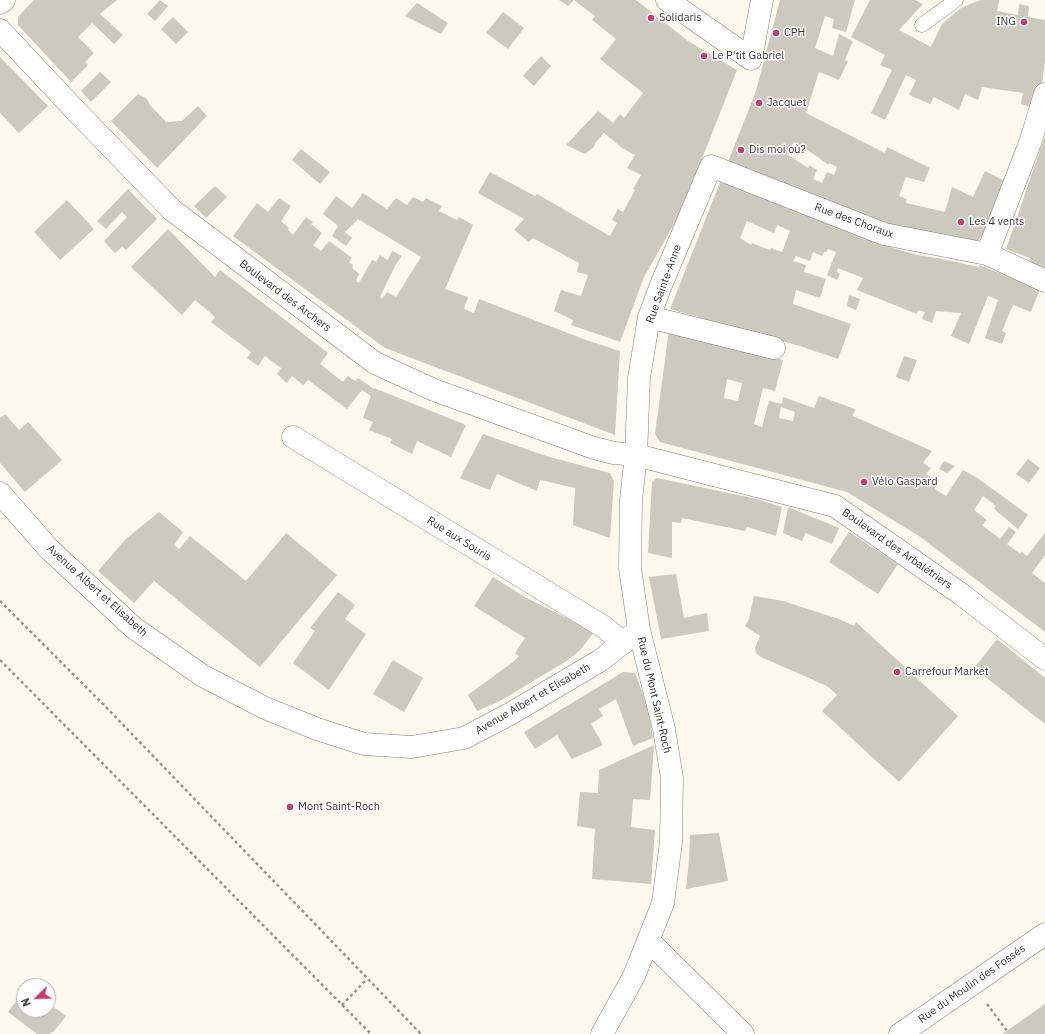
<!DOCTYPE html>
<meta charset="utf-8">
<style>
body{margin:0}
#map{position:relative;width:1045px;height:1034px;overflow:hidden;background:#fbf9ed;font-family:"IBM Plex Sans",sans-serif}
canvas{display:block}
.north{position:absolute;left:16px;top:978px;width:40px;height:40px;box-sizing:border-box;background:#fff;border:1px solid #aeaeac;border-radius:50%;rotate:247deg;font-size:11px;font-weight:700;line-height:16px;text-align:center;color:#353430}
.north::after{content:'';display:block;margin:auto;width:14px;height:18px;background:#c73c71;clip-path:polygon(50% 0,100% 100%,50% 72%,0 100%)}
</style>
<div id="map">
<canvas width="1045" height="1034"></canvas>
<div class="north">N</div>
</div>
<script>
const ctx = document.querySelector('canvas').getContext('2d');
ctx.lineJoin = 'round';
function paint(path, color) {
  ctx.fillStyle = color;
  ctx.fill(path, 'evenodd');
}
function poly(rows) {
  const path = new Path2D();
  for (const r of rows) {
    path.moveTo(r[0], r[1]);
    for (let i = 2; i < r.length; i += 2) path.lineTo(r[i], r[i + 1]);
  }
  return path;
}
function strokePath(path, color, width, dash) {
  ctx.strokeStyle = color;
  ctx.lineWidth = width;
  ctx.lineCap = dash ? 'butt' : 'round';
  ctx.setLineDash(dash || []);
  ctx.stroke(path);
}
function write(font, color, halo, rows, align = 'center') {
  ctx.font = font + ' "IBM Plex Sans",sans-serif';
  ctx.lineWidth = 3;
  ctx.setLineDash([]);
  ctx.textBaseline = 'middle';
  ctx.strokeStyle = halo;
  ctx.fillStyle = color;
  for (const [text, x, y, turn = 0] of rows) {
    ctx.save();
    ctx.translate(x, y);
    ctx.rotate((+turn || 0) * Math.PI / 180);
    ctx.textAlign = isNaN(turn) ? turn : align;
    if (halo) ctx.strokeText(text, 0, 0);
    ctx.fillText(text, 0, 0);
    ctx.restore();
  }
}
const building = poly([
 [34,0,117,0,100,14,123,35,114,44,92,23,78,37,94,53,85,62,88,65,71,82,18,25,18,17],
 [160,0,168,6,155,21,147,14],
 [559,0,636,0,688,41,737,70,692,184,677,219,644,277,620,342,571,325,573,320,554,311,561,290,581,296,588,275,577,272,579,263,533,238,529,242,514,230,524,219,478,193,490,172,535,196,537,194,610,236,617,223,612,220,618,209,623,212,635,190,633,189,641,175,627,168,635,155,622,148,604,133,595,143,594,147,585,154,566,145,598,111,613,123,620,114,624,118,643,93,600,59,616,39,592,20,595,16,574,0,568,6],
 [780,0,855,0,846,32,832,28,834,19,825,16,815,48,833,56,839,34,853,41,845,60,848,61,839,80,819,72,806,113,885,153,887,147,930,168,924,182,906,177,899,196,907,199,906,203,945,212,952,187,973,197,985,171,1011,184,998,210,977,243,897,227,824,202,728,162,756,91],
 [794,142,818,157,828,165,829,163,837,167,834,175,827,172,822,183,813,179,817,170,809,165,808,168,787,154],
 [870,0,915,0,923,4,899,30,931,47,942,24,961,8,975,2,982,0,999,0,997,11,1018,15,1019,4,1029,6,1028,17,1045,20,1045,62,1042,83,1034,108,1021,104,1023,93,982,87,978,100,965,94,959,110,934,97,930,104,909,95,916,80,906,75,885,120,871,113,892,70,880,65,885,55,851,37],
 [417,3,448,23,441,34,405,16],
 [503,12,524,28,508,49,486,33],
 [173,17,188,32,176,44,161,29],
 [541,56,551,66,534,86,523,76],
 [0,57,48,106,19,133,0,113],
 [100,72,111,82,91,102,81,91],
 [138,94,147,99,150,105,166,122,182,121,198,106,207,116,157,168,111,121],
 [1045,136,1045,268,1029,262,1030,258,1006,249],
 [301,149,330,172,320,184,292,160],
 [721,180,876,243,917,255,937,258,979,267,979,265,1040,289,1031,312,1013,305,1002,331,1006,333,1002,344,985,338,998,300,988,296,969,344,951,336,961,313,936,311,932,323,922,319,925,312,918,310,917,314,857,290,863,278,838,268,837,272,840,274,837,280,827,275,836,252,828,249,826,252,824,252,822,256,813,252,810,261,796,256,793,261,806,265,804,272,826,279,820,298,796,290,793,304,851,324,838,359,800,346,670,309],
 [747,221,774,233,777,225,790,231,782,252,771,248,770,250,752,243,751,245,740,238],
 [215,186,227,197,206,218,194,206],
 [128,189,157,219,126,250,122,247,115,253,104,241,127,217,122,212,106,229,97,221],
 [363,193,387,209,396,198,407,205,413,197,423,202,426,198,442,206,439,211,457,220,459,217,473,225,445,289,468,297,464,309,474,313,479,299,586,340,620,351,615,435,385,348,233,236,257,203,268,212,279,198,291,206,281,221,289,228,288,230,293,235,306,217,313,222,311,224,322,233,313,245,321,251,329,241,352,258,349,262,353,265,352,268,359,274,356,281,359,283,372,260,376,262,380,255,388,260,392,251,402,256,396,264,380,297,382,299,387,292,396,297,421,257,358,219,345,232,352,238,346,246,332,236,338,226,323,214,336,196,352,208],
 [67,200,94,229,60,260,34,232],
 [168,229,215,277,220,270,328,353,320,364,343,382,348,376,355,381,358,378,374,389,374,388,466,425,451,457,417,441,412,454,390,443,392,439,369,430,373,422,363,418,371,396,362,390,347,409,308,380,303,385,292,376,287,383,277,374,281,368,265,356,258,366,247,358,251,352,211,322,215,317,195,300,182,315,131,267],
 [849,295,860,299,856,310,847,306],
 [669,330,783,360,775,391,763,388,754,424,762,427,769,401,782,404,783,397,814,408,819,396,855,409,853,416,932,451,923,463,931,468,926,474,938,482,935,489,946,496,963,470,976,477,1028,515,1018,529,994,509,996,506,983,496,974,510,987,520,982,525,1000,539,1009,527,1016,532,1007,544,1020,554,1022,552,1027,556,1045,533,1045,555,1032,573,1045,583,1045,632,919,536,847,492,660,442,655,434],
 [727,379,742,383,738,401,724,398],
 [781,407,795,412,793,421,779,418],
 [904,356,917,360,909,382,896,377],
 [5,414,19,430,28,422,62,460,25,492,0,463,0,418],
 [483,434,546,456,610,473,614,481,610,538,573,525,575,488,540,480,537,491,497,474,490,490,460,478],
 [1028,459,1040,468,1029,483,1016,474],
 [944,461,955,466,947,473,939,469],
 [657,478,757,499,782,507,776,536,747,527,745,531,682,518,681,523,672,522,672,558,648,553,652,482],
 [788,507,839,528,832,544,806,533,802,541,783,533],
 [159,512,183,532,174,545,179,549,190,536,246,581,286,533,337,575,260,667,154,581,134,603,98,571,126,539],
 [849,532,898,564,878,594,829,562],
 [676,574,684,618,707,613,709,631,661,639,649,577],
 [493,577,525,597,594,632,580,650,568,660,500,701,477,711,468,695,513,662,519,656,515,653,525,638,474,606],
 [338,592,355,605,345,619,366,634,329,690,293,663,315,631,310,628],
 [754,596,783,601,839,619,854,626,856,622,958,716,899,782,822,711,837,695,827,686,761,657,756,653,755,648,760,636,745,626,749,619],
 [997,639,1045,678,1045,724,974,668],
 [393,660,423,678,404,712,373,694],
 [623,672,635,673,648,707,653,738,633,746,616,699,599,709,603,716,591,724,603,745,572,759,557,735,535,749,524,732],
 [654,745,650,800,633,799,631,827,655,830,651,884,592,879,595,829,577,826,580,792,598,793,599,770],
 [719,833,728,881,686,889,689,860,690,835],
 [24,991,24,1010,48,1010,48,1003,66,1016,54,1031,49,1034,37,1034,8,1012],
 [1045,1004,1045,1034,1002,1034,1007,1031]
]);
const path = poly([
 [0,601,103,704,421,1034],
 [0,660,371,1034],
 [987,1004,1007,1031],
 [342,1005,367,979]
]);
const lane = poly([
 [922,25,956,0]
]);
const street = poly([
 [667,0,751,59,762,0],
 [0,3,4,0],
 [987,254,1030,143,1045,94],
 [649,317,774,348],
 [293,437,604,627,623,643],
 [0,493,49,549,134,628,203,676,265,708,317,729,364,744,412,747,464,738,510,714,601,660,639,630],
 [602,1034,634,976,663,903,671,842,672,778,664,729,639,630,630,568,631,500,636,455,639,378,649,317,661,285,711,166,884,234,987,254,1045,281],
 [900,1034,1045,934]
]);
const secondary = poly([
 [0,30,75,110,172,210,375,363,434,390,594,448,614,453,636,455,835,506,961,594,1045,659],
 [649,941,743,1034]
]);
const markers = [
 [651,18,4,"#c73c71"],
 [1024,22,4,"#c73c71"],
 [776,33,4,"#c73c71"],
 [704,56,4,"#c73c71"],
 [759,103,4,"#c73c71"],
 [741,150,4,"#c73c71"],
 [961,222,4,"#c73c71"],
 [864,482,4,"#c73c71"],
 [897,672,4,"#c73c71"],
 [290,807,4,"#c73c71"]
];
const poiNames = [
 ["Solidaris",659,18],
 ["ING",1016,22,"right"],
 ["CPH",784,33],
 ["Le P'tit Gabriel",712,56],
 ["Jacquet",767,103],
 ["Dis moi où?",749,150],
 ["Les 4 vents",969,222],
 ["Vélo Gaspard",872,482],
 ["Carrefour Market",905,672],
 ["Mont Saint-Roch",298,807]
];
const streetNames = [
 ["Rue des Choraux",854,221,20],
 ["Rue Sainte-Anne",664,284,-70],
 ["Boulevard des Archers",285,296,37],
 ["Rue aux Souris",459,539,32],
 ["Boulevard des Arbalétriers",897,549,35],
 ["Avenue Albert et Elisabeth",97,591,42],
 ["Rue du Mont Saint-Roch",654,695,77],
 ["Avenue Albert et Elisabeth",533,699,-30],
 ["Rue du Moulin des Fossés",972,984,-35]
];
paint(building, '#ccc9be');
strokePath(lane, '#838176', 15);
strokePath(street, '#838176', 23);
strokePath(secondary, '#838176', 23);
strokePath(path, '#95948c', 2.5, [3, 3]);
strokePath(lane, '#fff', 14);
strokePath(street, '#fff', 22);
strokePath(secondary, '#fff', 22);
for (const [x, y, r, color] of markers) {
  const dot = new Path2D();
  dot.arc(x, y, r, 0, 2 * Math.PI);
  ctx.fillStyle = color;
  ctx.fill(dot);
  strokePath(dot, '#fff', 1.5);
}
write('11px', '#353430', '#fff', poiNames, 'left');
write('11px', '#353430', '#fff', streetNames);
</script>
